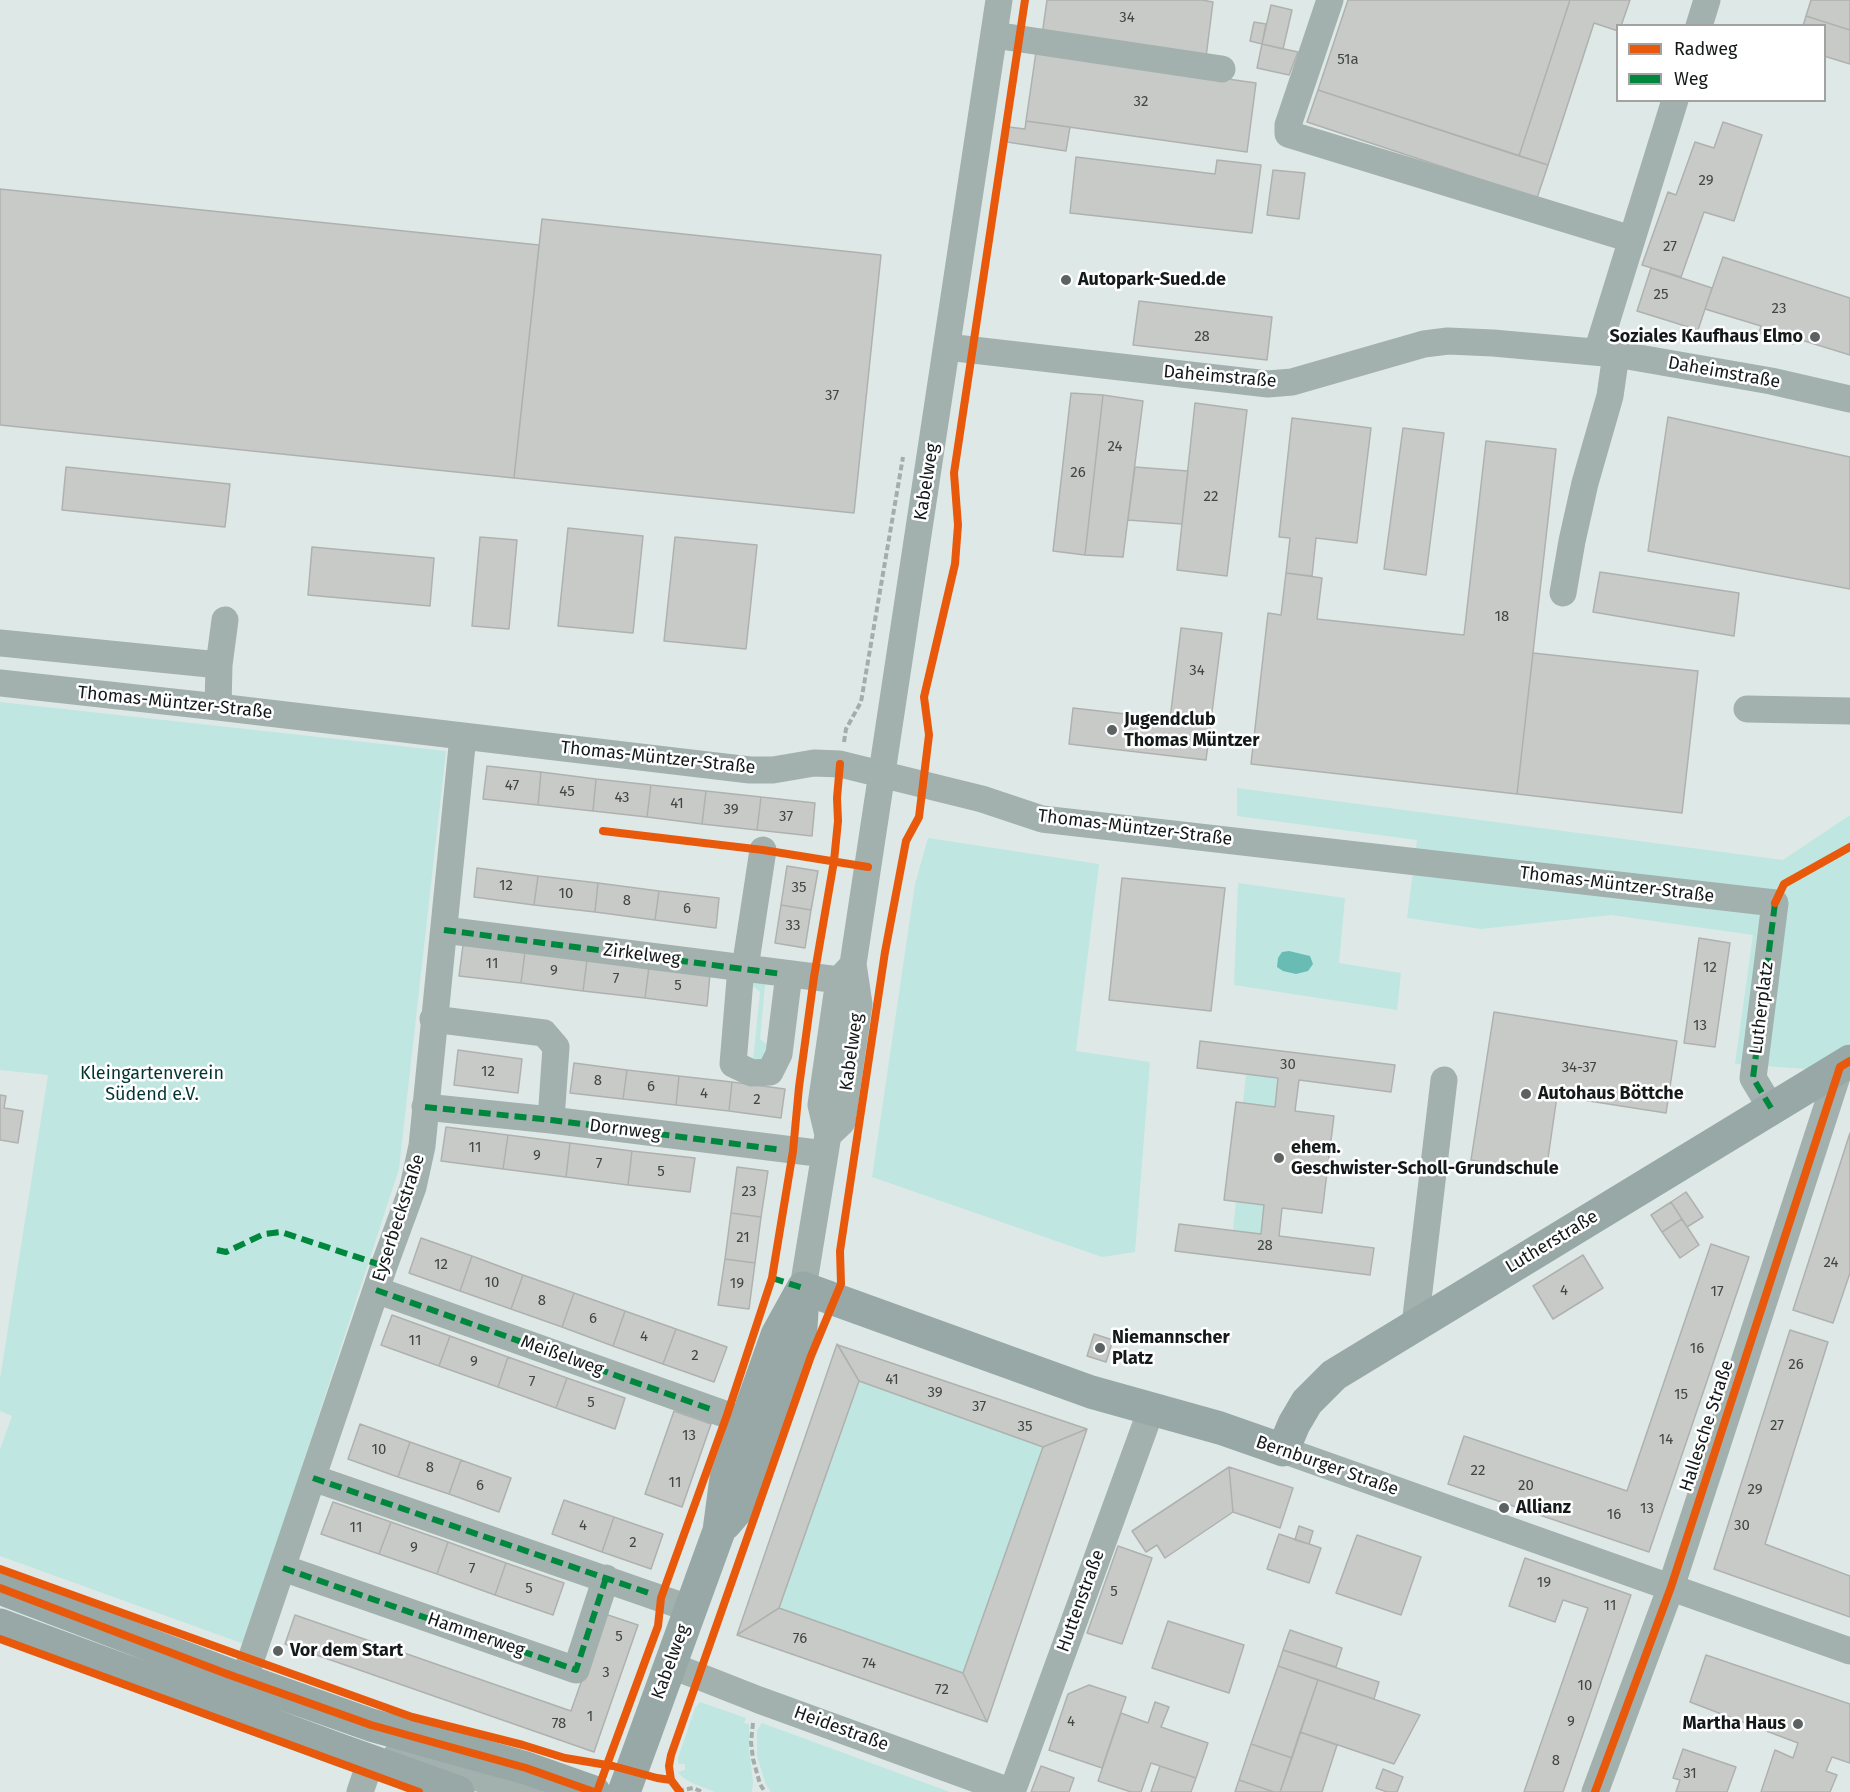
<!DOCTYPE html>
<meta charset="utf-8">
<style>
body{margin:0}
#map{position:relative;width:1850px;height:1792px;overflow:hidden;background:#dee9e7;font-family:"Fira Sans",sans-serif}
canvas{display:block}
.legend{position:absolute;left:1616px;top:24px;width:210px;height:78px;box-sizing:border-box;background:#fff;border:2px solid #a1a3a3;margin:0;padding:8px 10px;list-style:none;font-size:18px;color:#141a19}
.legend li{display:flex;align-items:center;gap:12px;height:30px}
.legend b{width:30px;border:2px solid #a1a3a3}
</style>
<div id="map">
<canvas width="1850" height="1792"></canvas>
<ul class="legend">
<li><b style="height:8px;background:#e8590c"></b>Radweg</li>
<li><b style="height:8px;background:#00873e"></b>Weg</li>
</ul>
</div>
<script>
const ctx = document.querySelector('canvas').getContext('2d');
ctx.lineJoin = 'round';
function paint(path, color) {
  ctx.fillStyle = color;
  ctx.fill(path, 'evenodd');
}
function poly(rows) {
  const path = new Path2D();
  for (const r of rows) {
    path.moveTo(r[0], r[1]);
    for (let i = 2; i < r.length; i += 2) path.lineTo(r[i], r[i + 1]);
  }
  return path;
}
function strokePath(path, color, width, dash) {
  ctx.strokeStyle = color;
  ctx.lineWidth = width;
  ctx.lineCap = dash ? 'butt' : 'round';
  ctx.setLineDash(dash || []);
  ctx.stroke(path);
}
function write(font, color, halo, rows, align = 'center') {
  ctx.font = font + ' "Fira Sans",sans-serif';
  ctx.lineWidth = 5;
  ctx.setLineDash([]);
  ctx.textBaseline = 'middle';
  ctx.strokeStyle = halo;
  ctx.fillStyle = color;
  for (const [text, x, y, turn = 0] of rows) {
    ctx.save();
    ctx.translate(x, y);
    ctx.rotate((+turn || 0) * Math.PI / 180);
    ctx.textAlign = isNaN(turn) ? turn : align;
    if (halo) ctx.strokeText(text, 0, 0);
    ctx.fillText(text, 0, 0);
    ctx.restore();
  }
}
const green = poly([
 [0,702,446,751,399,1169,244,1644,0,1556,0,1449,12,1416,0,1411,0,1379,48,1075,0,1070],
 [1237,788,1783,860,1850,815,1850,1043,1807,1069,1735,1064,1753,935,1611,915,1481,929,1407,918,1417,840,1237,816],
 [928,838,1099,864,1076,1051,1150,1062,1135,1252,1102,1257,872,1177,915,884],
 [1238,883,1345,898,1339,963,1401,973,1397,1010,1234,985],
 [766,975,760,1039,772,1049,772,1056,753,1061,760,992,747,981],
 [1246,1074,1278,1078,1275,1107,1243,1103],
 [1236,1201,1264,1205,1261,1234,1233,1230],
 [859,1381,1043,1447,963,1673,779,1608],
 [700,1702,746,1718,744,1723,749,1724,749,1748,753,1782,752,1792,715,1792,692,1783,681,1776,678,1772,685,1770,685,1764,678,1764,678,1758,695,1708],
 [762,1723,950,1792,771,1792,766,1785,757,1756,757,1730]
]);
const water = poly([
 [1289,951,1310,956,1313,964,1308,971,1296,974,1283,971,1277,967,1278,958,1282,952]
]);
const building = poly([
 [1047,0,1202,0,1213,2,1206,57,1042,35,1047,0],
 [1348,0,1570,0,1519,156,1318,90,1348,0],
 [1570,0,1630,0,1621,26,1618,26,1618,31,1594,23,1548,165,1519,156,1570,0],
 [1811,0,1850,0,1850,30,1806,16,1811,0],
 [1271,5,1292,10,1283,49,1262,44,1271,5],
 [1806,16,1850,30,1850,64,1824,56,1824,26,1803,26,1806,16],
 [1254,22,1266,24,1262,44,1250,41,1254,22],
 [1262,44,1298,52,1289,75,1257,68,1262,44],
 [1036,52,1256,83,1247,152,1026,121,1036,52],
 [1318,90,1548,165,1537,198,1307,122,1318,90],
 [1026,121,1070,127,1066,151,1007,142,1009,127,1025,129,1026,121],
 [1723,122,1762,135,1734,221,1704,212,1681,277,1642,265,1668,192,1676,195,1695,142,1714,148,1723,122],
 [1076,157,1215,174,1217,160,1261,165,1252,233,1070,213,1076,157],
 [1273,170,1305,173,1299,219,1267,215,1273,170],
 [0,189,539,245,514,478,0,425,0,189],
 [542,219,881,255,854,513,514,478,542,219],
 [1723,257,1850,298,1850,355,1795,338,1793,344,1759,333,1761,326,1705,309,1723,257],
 [1651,268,1712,288,1698,330,1637,311,1651,268],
 [1139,301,1272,317,1267,360,1133,345,1139,301],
 [1071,393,1103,395,1085,555,1053,551,1071,393],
 [1103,395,1143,401,1123,557,1085,555,1103,395],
 [1195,403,1247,410,1227,576,1177,570,1195,403],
 [1668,417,1850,457,1850,589,1648,551,1668,417],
 [1292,418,1371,428,1357,543,1316,538,1312,576,1286,573,1290,538,1279,537,1292,418],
 [1403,428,1444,433,1426,575,1384,569,1403,428],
 [1486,441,1556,449,1517,794,1251,764,1268,613,1281,615,1286,573,1322,578,1317,619,1464,635,1486,441],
 [66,467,230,484,225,527,62,510,66,467],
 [1135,467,1188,471,1182,524,1128,520,1135,467],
 [568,528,643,536,633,633,558,626,568,528],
 [480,537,517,540,509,629,472,626,480,537],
 [675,537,757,545,746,649,664,641,675,537],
 [312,547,434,558,430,606,308,595,312,547],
 [1600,572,1739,593,1734,636,1593,612,1600,572],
 [1181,628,1222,633,1206,760,1069,744,1073,708,1170,719,1181,628],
 [1533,653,1698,671,1682,813,1517,794,1533,653],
 [487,766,541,772,538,805,483,799,487,766],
 [541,772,596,779,593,811,538,805,541,772],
 [596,779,651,785,647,817,593,811,596,779],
 [651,785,706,791,702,824,647,817,651,785],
 [706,791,761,797,757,830,702,824,706,791],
 [761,797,815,803,812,836,757,830,761,797],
 [787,866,818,871,811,910,781,905,787,866],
 [477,868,538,876,534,905,474,897,477,868],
 [538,876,598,883,595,912,534,905,538,876],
 [1122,878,1225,888,1211,1011,1109,1000,1122,878],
 [598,883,659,891,655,920,595,912,598,883],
 [659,891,719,898,716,928,655,920,659,891],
 [781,905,811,910,805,948,775,943,781,905],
 [1699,938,1730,943,1715,1047,1684,1043,1699,938],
 [463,945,525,952,521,983,459,976,463,945],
 [525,952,587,960,583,991,521,983,525,952],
 [587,960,649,967,645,998,583,991,587,960],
 [649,967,710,974,707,1006,645,998,649,967],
 [1494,1012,1677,1041,1666,1113,1557,1096,1546,1172,1471,1160,1494,1012],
 [1200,1041,1395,1065,1391,1092,1299,1080,1295,1111,1334,1116,1322,1213,1282,1208,1279,1236,1374,1248,1370,1275,1175,1251,1179,1224,1261,1234,1264,1205,1224,1200,1236,1102,1275,1107,1278,1078,1197,1068,1200,1041],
 [458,1050,522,1059,518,1093,454,1085,458,1050],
 [574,1063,627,1070,623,1099,570,1093,574,1063],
 [627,1070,679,1076,676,1105,623,1099,627,1070],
 [679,1076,732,1082,729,1111,676,1105,679,1076],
 [732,1082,785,1089,781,1118,729,1111,732,1082],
 [0,1095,6,1096,4,1108,23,1111,18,1143,0,1140,0,1095],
 [446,1127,508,1135,503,1169,441,1161,446,1127],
 [1850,1133,1850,1273,1833,1323,1793,1310,1850,1133],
 [508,1135,570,1143,566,1177,503,1169,508,1135],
 [570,1143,632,1151,628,1185,566,1177,570,1143],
 [632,1151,695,1158,690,1192,628,1185,632,1151],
 [737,1167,768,1171,761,1217,731,1213,737,1167],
 [1686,1192,1703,1217,1687,1227,1671,1202,1686,1192],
 [1671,1202,1682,1219,1662,1232,1651,1215,1671,1202],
 [731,1213,761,1217,755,1263,725,1259,731,1213],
 [1682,1219,1699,1245,1680,1258,1662,1232,1682,1219],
 [421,1238,472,1256,460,1291,409,1273,421,1238],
 [1711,1244,1749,1257,1649,1552,1448,1484,1464,1436,1627,1491,1711,1244],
 [1583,1255,1603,1288,1553,1319,1533,1286,1583,1255],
 [472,1256,523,1275,511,1309,460,1291,472,1256],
 [725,1259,755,1263,749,1309,718,1305,725,1259],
 [523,1275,574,1293,562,1327,511,1309,523,1275],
 [574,1293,625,1311,613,1346,562,1327,574,1293],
 [625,1311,676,1329,663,1364,613,1346,625,1311],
 [392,1315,450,1336,439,1366,381,1345,392,1315],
 [676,1329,727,1347,714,1382,663,1364,676,1329],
 [1790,1330,1828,1342,1765,1544,1850,1576,1850,1617,1714,1569,1790,1330],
 [1094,1334,1113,1340,1106,1362,1087,1356,1094,1334],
 [450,1336,508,1357,498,1387,439,1366,450,1336],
 [837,1344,859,1381,779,1608,737,1635,837,1344],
 [838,1345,1087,1429,1043,1447,859,1381,838,1345],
 [508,1357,567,1378,556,1408,498,1387,508,1357],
 [567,1378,625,1398,615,1429,556,1408,567,1378],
 [674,1411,711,1424,682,1507,645,1494,674,1411],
 [360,1424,410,1442,398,1477,348,1459,360,1424],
 [1087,1429,987,1722,963,1673,1043,1447,1087,1429],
 [410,1442,461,1460,449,1494,398,1477,410,1442],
 [461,1460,511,1478,499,1512,449,1494,461,1460],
 [1229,1467,1293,1488,1280,1528,1233,1512,1229,1467],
 [1229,1467,1233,1512,1165,1558,1157,1545,1146,1552,1132,1531,1229,1467],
 [564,1500,614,1517,602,1552,552,1534,564,1500],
 [333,1502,391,1522,379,1554,321,1534,333,1502],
 [614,1517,663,1534,651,1569,602,1552,614,1517],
 [391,1522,448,1542,437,1574,379,1554,391,1522],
 [1299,1526,1313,1531,1309,1544,1295,1540,1299,1526],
 [1279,1534,1321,1548,1309,1583,1267,1569,1279,1534],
 [1357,1535,1421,1557,1401,1615,1336,1593,1357,1535],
 [448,1542,506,1563,495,1595,437,1574,448,1542],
 [1118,1546,1152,1558,1122,1644,1087,1633,1118,1546],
 [1525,1558,1631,1595,1563,1792,1524,1792,1588,1608,1563,1600,1555,1622,1509,1606,1525,1558],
 [506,1563,564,1583,553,1615,495,1595,506,1563],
 [779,1608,963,1673,987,1722,737,1635,779,1608],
 [605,1614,638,1625,594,1752,285,1644,295,1615,571,1711,605,1614],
 [1168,1621,1244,1645,1229,1693,1152,1668,1168,1621],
 [1290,1630,1342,1648,1336,1667,1283,1650,1290,1630],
 [1283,1650,1379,1682,1374,1699,1278,1666,1283,1650],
 [1706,1655,1850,1704,1850,1763,1832,1757,1826,1771,1837,1775,1830,1792,1761,1792,1775,1750,1793,1758,1798,1743,1690,1702,1706,1655],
 [1278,1666,1318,1680,1292,1758,1251,1744,1278,1666],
 [1318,1680,1420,1715,1394,1764,1300,1732,1318,1680],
 [1089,1685,1126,1697,1102,1768,1049,1750,1068,1694,1089,1685],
 [1155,1702,1169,1707,1161,1727,1208,1743,1196,1778,1151,1763,1141,1792,1131,1792,1098,1781,1121,1713,1148,1723,1155,1702],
 [1300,1732,1337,1745,1322,1792,1280,1792,1300,1732],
 [1251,1744,1292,1758,1280,1792,1274,1792,1239,1780,1251,1744],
 [1683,1749,1736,1767,1727,1792,1676,1792,1680,1780,1673,1778,1683,1749],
 [1041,1766,1074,1778,1069,1792,1031,1792,1041,1766],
 [1160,1766,1196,1778,1191,1792,1151,1792,1160,1766],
 [1383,1769,1403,1777,1397,1792,1387,1792,1376,1788,1383,1769],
 [1239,1780,1274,1792,1235,1792,1239,1780]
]);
const path = poly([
 [844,742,846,729,861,702,903,457],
 [753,1723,751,1742,753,1759,760,1784,765,1792],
 [678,1791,693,1788,703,1792]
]);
const minor = poly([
 [1330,0,1288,125,1288,134,1631,239],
 [1699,26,1707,0],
 [994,35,1222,69],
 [947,347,1268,384,1292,382,1424,344,1448,341,1493,343,1616,354,1771,381,1850,399],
 [1597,352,1675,100],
 [1563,593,1572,541,1585,483,1610,396,1616,354],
 [0,643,219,665],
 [0,683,218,707,750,770,773,770,814,763,840,764,982,799,1042,819,1775,903,1753,1078,1771,1108],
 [218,707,219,665,225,620],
 [1747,709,1850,711],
 [444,930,839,980],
 [741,967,733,1064,752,1073,770,1072,779,1054,789,974],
 [745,968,763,850],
 [433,1019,544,1033,556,1047,551,1120],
 [425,1107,551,1120,825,1154],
 [828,1135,842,1122,859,1004,853,964,999,0],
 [803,1288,828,1135,821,1105,839,980,851,967],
 [376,1290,747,1422],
 [1415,1325,1444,1080],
 [1283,1450,1850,1651],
 [313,1478,691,1609],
 [283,1568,576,1670,606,1578],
 [670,1665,759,1700,1012,1792],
 [244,1680,384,1266,413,1187,422,1146,463,736],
 [396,1756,530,1792],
 [360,1792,371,1760],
 [1012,1792,1151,1410],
 [1595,1792,1671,1587,1840,1067]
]);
const major = poly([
 [803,1288,1091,1392,1220,1428,1283,1450,1294,1424,1307,1402,1334,1375,1850,1061],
 [725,1524,743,1503,800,1343,803,1295],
 [0,1588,227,1674,371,1725,526,1768,594,1792],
 [0,1625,340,1750,458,1792],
 [624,1792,719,1531,726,1478,777,1335,803,1288]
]);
const quiet = poly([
 [444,930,782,974],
 [425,1107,551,1120,782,1150],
 [1771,1108,1753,1078,1775,903,1777,899],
 [217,1250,226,1252,264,1234,281,1232,384,1266],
 [772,1278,803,1288],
 [376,1290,713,1410],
 [313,1478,652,1594],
 [283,1568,576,1670,606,1578]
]);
const cycleway = poly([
 [603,831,763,850,868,867],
 [1775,903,1784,884,1850,847],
 [0,1569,412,1717,523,1745,565,1758,613,1766,657,1778,671,1780],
 [0,1588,227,1674,371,1725,526,1768,594,1792],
 [0,1639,419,1792],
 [597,1792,658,1626,661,1598,727,1415,772,1278,793,1151,799,1087,814,977,834,861,838,821,837,798,840,764],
 [680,1792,671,1780,669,1766,671,1755,811,1356,841,1284,840,1251,885,952,906,841,919,817,929,735,924,697,955,564,958,525,954,473,1025,0],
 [1595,1792,1671,1587,1840,1067,1850,1061]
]);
const markers = [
 [1066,280,6,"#5b6261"],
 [1815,337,6,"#5b6261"],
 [1112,730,6,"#5b6261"],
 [1526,1094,6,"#5b6261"],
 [1279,1158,6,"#5b6261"],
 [1100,1348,6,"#5b6261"],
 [1504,1508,6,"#5b6261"],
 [278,1651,6,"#5b6261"],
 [1798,1724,6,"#5b6261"]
];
const numberNames = [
 ["34",1127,18],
 ["51a",1348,60],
 ["32",1141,102],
 ["29",1706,181],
 ["27",1670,247],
 ["25",1661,295],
 ["23",1779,309],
 ["28",1202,337],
 ["37",832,396],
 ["24",1115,447],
 ["26",1078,473],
 ["22",1211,497],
 ["18",1502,617],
 ["34",1197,671],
 ["47",512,786],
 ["45",567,792],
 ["43",622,798],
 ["41",677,804],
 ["39",731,810],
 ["37",786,817],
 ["12",506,886],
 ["35",799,888],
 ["10",566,894],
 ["8",627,901],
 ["6",687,909],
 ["33",793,926],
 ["11",492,964],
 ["12",1710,968],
 ["9",554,971],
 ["7",616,979],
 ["5",678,986],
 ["13",1700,1026],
 ["30",1288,1065],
 ["34-37",1579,1068],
 ["12",488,1072],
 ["8",598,1081],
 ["6",651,1087],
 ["4",704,1094],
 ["2",757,1100],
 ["11",475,1148],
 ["9",537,1156],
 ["7",599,1164],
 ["5",661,1172],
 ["23",749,1192],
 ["21",743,1238],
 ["28",1265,1246],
 ["24",1831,1263],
 ["12",441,1265],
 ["10",492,1283],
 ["19",737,1284],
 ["4",1564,1291],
 ["17",1717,1292],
 ["8",542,1301],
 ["6",593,1319],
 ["4",644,1337],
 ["11",415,1341],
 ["16",1697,1349],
 ["2",695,1356],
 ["9",474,1362],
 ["26",1796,1365],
 ["41",892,1380],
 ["7",532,1382],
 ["39",935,1393],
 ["15",1681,1395],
 ["5",591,1403],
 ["37",979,1407],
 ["27",1777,1426],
 ["35",1025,1427],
 ["13",689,1436],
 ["14",1666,1440],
 ["10",379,1450],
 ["8",430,1468],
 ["22",1478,1471],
 ["11",675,1483],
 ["6",480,1486],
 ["20",1526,1486],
 ["29",1755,1490],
 ["13",1647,1509],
 ["16",1614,1515],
 ["4",583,1526],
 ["30",1742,1526],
 ["11",356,1528],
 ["2",633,1543],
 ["9",414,1548],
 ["7",472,1569],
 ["19",1544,1583],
 ["5",529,1589],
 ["5",1114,1592],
 ["11",1610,1606],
 ["5",619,1637],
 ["76",800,1639],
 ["74",869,1664],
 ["3",606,1673],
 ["10",1585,1686],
 ["72",942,1690],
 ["1",590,1717],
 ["4",1071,1722],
 ["9",1571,1722],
 ["78",559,1724],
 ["8",1556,1761],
 ["31",1690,1774]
];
const poiNames = [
 ["Autopark-Sued.de",1078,280],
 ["Soziales Kaufhaus Elmo",1803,337,"right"],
 ["Jugendclub",1124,720],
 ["Thomas Müntzer",1124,741],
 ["Autohaus Böttche",1538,1094],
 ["ehem.",1291,1148],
 ["Geschwister-Scholl-Grundschule",1291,1169],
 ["Niemannscher",1112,1338],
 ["Platz",1112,1359],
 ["Allianz",1516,1508],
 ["Vor dem Start",290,1651],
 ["Martha Haus",1786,1724,"right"]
];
const streetNames = [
 ["Daheimstraße",1724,373,10],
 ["Daheimstraße",1220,377,5],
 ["Kabelweg",927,482,-81],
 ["Thomas-Müntzer-Straße",175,703,6],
 ["Thomas-Müntzer-Straße",658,758,6],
 ["Thomas-Müntzer-Straße",1135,828,7],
 ["Thomas-Müntzer-Straße",1617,885,7],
 ["Zirkelweg",642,955,7],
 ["Lutherplatz",1762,1008,-83],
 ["Kabelweg",852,1052,-82],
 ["Dornweg",625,1130,7],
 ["Eyserbeckstraße",399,1218,-72],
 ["Lutherstraße",1552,1242,-31],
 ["Meißelweg",562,1356,20],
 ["Hallesche Straße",1707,1426,-72],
 ["Bernburger Straße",1327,1466,19],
 ["Huttenstraße",1081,1601,-70],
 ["Hammerweg",476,1635,19],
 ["Kabelweg",671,1662,-70],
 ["Heidestraße",841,1729,20]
];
const parkNames = [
 ["Kleingartenverein",152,1074],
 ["Südend e.V.",152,1095]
];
paint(green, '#bfe6e1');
paint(water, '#69bcb4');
paint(building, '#c8cac8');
strokePath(building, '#afb1af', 1.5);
strokePath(path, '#a3aeac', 4, [6, 3]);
strokePath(minor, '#a2b0ae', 27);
strokePath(major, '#97a8a6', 33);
strokePath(quiet, '#00873e', 6, [12, 6]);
strokePath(cycleway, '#e8590c', 8);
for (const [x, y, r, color] of markers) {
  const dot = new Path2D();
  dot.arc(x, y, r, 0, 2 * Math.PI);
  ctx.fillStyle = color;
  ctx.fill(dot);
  strokePath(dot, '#fff', 2);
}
write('15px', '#414645', null, numberNames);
write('bold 18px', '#141a19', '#fff', poiNames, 'left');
write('18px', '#141a19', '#fff', streetNames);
write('18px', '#003531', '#fff', parkNames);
</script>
